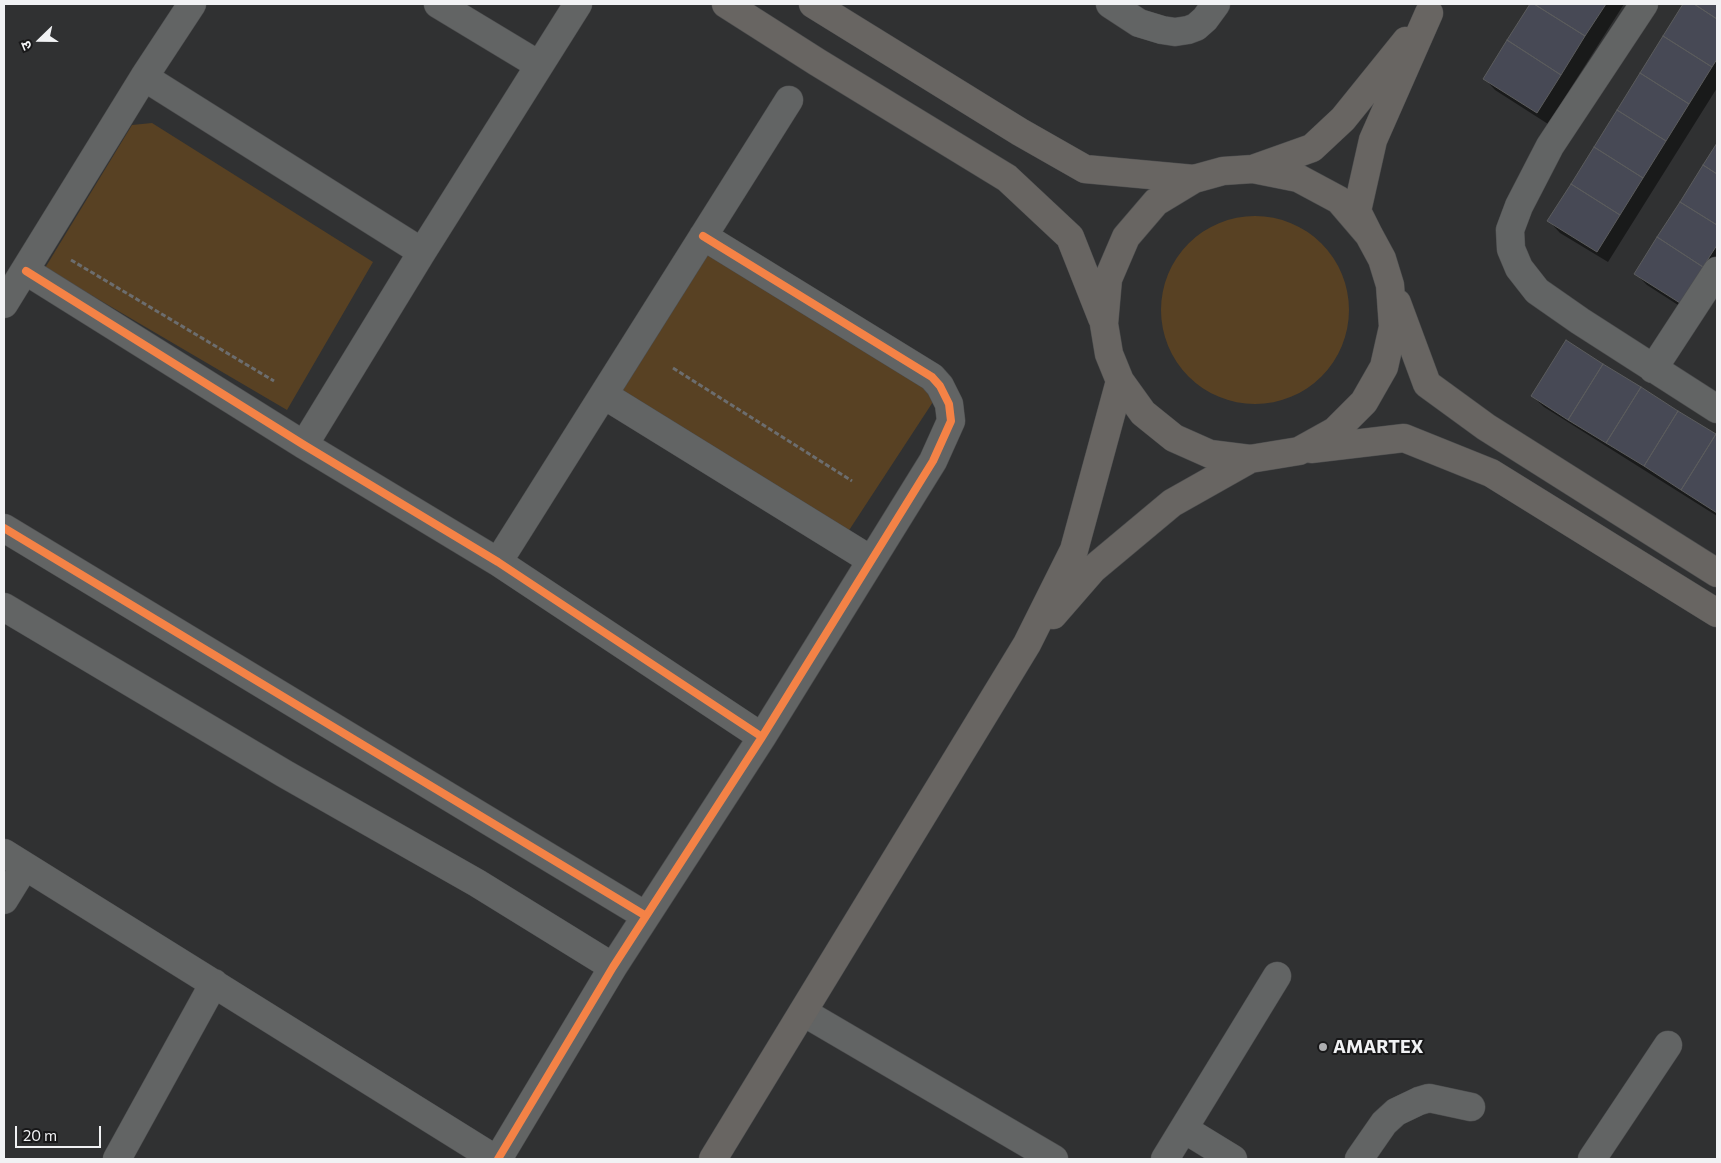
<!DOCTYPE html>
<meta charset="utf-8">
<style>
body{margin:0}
#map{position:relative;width:1721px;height:1163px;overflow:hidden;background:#303132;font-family:Commissioner,"Noto Sans Devanagari",sans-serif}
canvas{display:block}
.frame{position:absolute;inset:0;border:5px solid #f1f2f4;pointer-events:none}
.north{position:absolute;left:15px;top:15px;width:50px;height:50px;-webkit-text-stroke:4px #181819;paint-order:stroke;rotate:248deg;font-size:14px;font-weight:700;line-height:20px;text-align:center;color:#f1f2f4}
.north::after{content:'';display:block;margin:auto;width:18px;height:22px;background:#f1f2f4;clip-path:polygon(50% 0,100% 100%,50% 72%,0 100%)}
.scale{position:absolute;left:15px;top:1126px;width:86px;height:22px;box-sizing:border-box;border:2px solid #f1f2f4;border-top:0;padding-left:6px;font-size:15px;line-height:18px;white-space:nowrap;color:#f1f2f4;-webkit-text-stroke:4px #181819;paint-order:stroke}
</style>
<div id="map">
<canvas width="1721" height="1163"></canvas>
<div class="frame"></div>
<div class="north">उ</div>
<div class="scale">20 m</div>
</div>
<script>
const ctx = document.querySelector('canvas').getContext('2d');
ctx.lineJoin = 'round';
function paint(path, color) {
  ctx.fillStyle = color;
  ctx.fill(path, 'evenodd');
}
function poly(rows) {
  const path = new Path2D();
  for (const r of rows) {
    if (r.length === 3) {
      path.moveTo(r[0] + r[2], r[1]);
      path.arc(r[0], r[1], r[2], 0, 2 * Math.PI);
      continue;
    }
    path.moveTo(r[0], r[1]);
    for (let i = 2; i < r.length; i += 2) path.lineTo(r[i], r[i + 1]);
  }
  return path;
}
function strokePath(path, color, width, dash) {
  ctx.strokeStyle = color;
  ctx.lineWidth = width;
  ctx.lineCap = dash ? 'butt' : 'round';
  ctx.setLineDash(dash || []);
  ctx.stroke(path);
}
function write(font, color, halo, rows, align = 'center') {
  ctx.font = font + ' Commissioner,sans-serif';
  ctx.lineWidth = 4;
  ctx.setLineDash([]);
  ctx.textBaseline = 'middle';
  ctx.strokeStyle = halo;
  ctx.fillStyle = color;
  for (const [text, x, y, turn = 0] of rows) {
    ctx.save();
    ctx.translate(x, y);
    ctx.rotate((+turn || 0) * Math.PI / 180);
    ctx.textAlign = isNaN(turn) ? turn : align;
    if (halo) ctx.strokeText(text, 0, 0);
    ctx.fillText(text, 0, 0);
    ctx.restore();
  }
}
const green = poly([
 [152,123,373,262,287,410,45,268,132,125],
 [1255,310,94],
 [717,234,944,385,842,541,615,390]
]);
const shadow = poly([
 [1531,4,1624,4,1548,124,1495,90,1484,78],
 [1685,4,1717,4,1717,88,1608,262,1560,233,1549,221],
 [1717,146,1717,273,1692,314,1647,285,1636,274],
 [1566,342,1717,436,1717,516,1544,407,1532,396]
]);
const building = poly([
 [1530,4,1534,4,1585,36,1561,75,1507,40,1530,4],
 [1534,4,1606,4,1585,36,1534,4],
 [1683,4,1694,4,1717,19,1717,59,1712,67,1663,36,1683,4],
 [1694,4,1717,4,1717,19,1694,4],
 [1663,36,1712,67,1689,104,1640,73,1663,36],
 [1507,40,1561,75,1537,113,1483,79,1507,40],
 [1640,73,1689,104,1666,141,1617,110,1640,73],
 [1617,110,1666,141,1643,178,1594,147,1617,110],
 [1717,143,1717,174,1703,165,1717,143],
 [1594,147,1643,178,1620,215,1571,184,1594,147],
 [1703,165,1717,174,1717,225,1680,202,1703,165],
 [1571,184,1620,215,1597,252,1547,221,1571,184],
 [1680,202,1717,225,1717,245,1703,267,1657,237,1680,202],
 [1657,237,1703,267,1680,303,1634,274,1657,237],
 [1566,340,1603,364,1568,420,1531,396,1566,340],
 [1603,364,1641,387,1606,443,1568,420,1603,364],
 [1641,387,1678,411,1644,466,1606,443,1641,387],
 [1678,411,1716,434,1681,490,1644,466,1678,411],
 [1716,434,1717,435,1717,513,1681,490,1716,434]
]);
const path = poly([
 [71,260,274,381],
 [673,368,852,481]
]);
const minor = poly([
 [438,4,539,65],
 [1110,4,1139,23,1162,30,1175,32,1188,30,1196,27,1205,19,1216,4],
 [1644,4,1550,146,1519,206,1510,230,1511,249,1519,268,1537,291,1580,321,1717,409],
 [144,77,422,252],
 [26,271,304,445,498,562,762,737],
 [4,304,144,77,192,4],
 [1653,369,1717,271],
 [604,395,871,560],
 [304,445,422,252,578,4],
 [4,528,646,916],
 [498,562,789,100],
 [4,607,285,774,477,883,613,967],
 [4,853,495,1159],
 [4,900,25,866],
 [803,1012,1054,1159],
 [1184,1129,1233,1159],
 [117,1159,214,983],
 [498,1159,613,967,762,737,933,461,951,421,949,404,940,386,932,377,703,236],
 [1165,1159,1277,976],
 [1359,1159,1384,1123,1396,1112,1419,1101,1429,1098,1471,1107],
 [1592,1159,1668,1045]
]);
const major = poly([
 [726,4,817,62,1007,178,1070,237,1102,318],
 [813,4,1020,132,1085,169,1194,179],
 [1253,169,1312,148,1343,119,1406,41],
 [1369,235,1339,200,1298,178,1253,169,1223,171,1194,179,1156,202,1126,237,1108,279,1104,324,1109,354,1120,381,1143,413,1174,438,1210,454,1250,459,1299,451,1335,431,1364,402,1384,367,1393,327,1390,285,1382,259,1369,235,1357,211,1373,140,1429,13],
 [1397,303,1427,384,1486,427,1717,573],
 [1311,449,1404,438,1491,473,1717,613],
 [1053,615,1093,569,1172,503,1250,459],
 [713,1159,1027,644,1074,550,1120,381]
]);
const cycleway = poly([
 [26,271,304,445,498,562,762,737],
 [4,528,646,916],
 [498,1159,613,967,762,737,933,461,951,421,949,404,940,386,932,377,703,236]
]);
const markers = [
 [1323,1047,5,"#adaeb0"]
];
const poiNames = [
 ["AMARTEX",1333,1047]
];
paint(green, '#584123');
paint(shadow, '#0007');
paint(building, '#474955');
strokePath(building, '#5b5c5d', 1);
strokePath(minor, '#4c4d4e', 29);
strokePath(major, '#4c4d4e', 29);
strokePath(path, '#6c6d6e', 3, [5, 2.5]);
strokePath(minor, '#626464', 28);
strokePath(major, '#686562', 28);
strokePath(cycleway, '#f48246', 8);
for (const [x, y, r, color] of markers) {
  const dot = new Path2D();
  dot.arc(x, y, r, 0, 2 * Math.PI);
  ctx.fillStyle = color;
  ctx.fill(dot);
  strokePath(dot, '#181819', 2);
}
write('bold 18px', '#f1f2f4', '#181819', poiNames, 'left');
</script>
